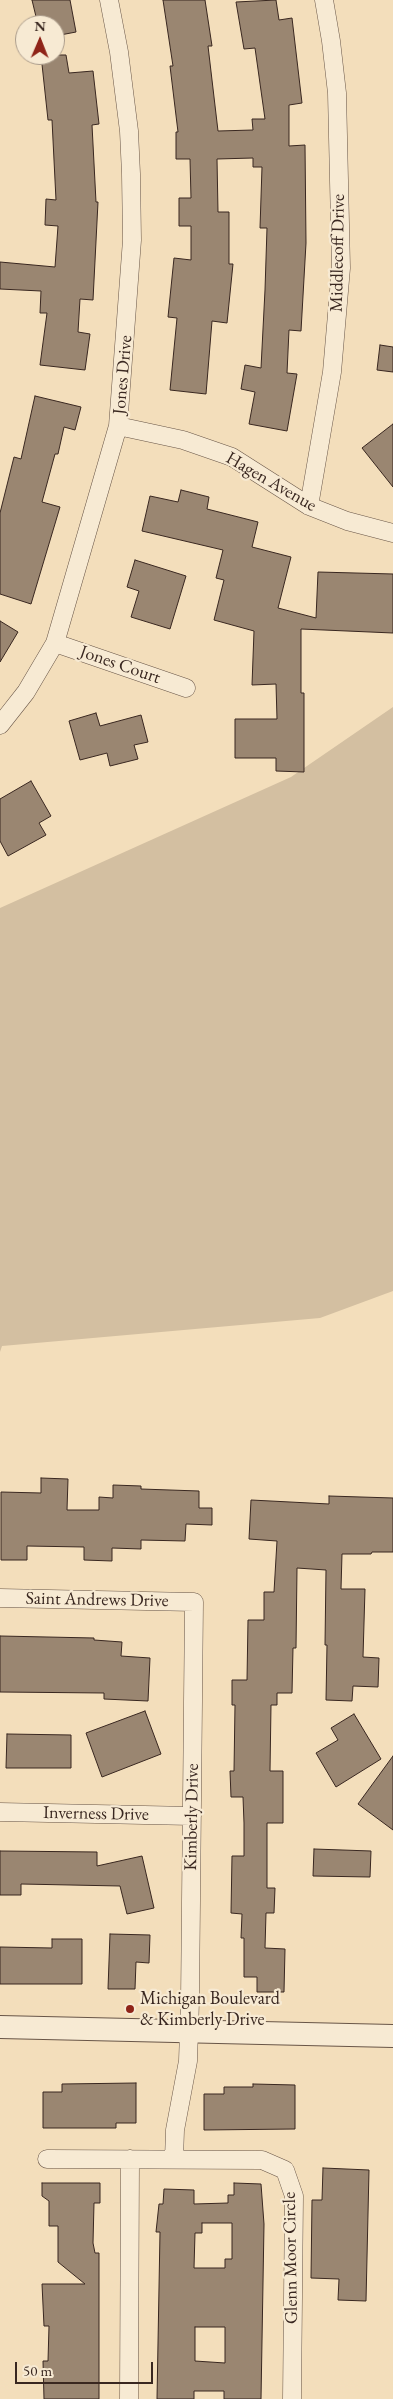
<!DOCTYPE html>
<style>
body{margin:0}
#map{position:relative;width:393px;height:2399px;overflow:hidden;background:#f3debb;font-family:"EB Garamond",serif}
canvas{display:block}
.north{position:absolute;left:15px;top:15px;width:50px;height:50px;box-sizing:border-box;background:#f7ead3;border:1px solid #ab9c8b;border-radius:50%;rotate:1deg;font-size:14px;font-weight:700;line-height:20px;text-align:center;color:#392720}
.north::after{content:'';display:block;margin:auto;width:18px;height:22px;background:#8f2418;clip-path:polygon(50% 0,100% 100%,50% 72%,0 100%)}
.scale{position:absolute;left:15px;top:2362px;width:138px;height:22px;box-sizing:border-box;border:2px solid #392720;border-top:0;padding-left:6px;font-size:15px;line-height:18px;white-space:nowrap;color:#392720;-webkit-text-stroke:4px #f7ead3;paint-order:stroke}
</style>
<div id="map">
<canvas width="393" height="2399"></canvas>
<div class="north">N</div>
<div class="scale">50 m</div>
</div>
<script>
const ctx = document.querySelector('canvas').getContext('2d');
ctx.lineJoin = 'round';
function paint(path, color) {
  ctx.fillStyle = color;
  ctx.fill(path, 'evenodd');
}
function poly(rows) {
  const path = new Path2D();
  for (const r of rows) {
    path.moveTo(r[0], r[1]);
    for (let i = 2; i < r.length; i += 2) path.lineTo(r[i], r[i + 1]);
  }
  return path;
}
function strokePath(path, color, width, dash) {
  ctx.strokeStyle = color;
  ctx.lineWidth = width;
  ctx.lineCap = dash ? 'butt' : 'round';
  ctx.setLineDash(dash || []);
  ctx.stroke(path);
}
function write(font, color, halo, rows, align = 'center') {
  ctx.font = font + ' "EB Garamond",serif';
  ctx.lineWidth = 4.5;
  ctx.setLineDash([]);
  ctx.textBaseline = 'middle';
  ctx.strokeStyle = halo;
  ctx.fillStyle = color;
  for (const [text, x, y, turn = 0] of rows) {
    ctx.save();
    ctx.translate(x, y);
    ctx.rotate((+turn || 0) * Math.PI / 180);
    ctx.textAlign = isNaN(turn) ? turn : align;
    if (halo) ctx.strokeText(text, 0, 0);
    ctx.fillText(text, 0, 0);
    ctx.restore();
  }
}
const green = poly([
 [393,707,393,1291,320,1318,2,1346,0,1352,0,908,291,777]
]);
const building = poly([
 [32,0,70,0,76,32,55,36,55,25,38,25,32,0],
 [163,0,205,0,212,46,208,46,218,131,253,130,252,119,265,119,255,48,244,49,236,2,276,0,279,20,292,18,302,103,289,105,289,146,305,145,306,243,301,331,289,330,287,373,297,374,287,431,249,424,255,392,241,389,245,365,261,368,265,290,267,228,260,228,262,167,253,167,253,158,217,159,218,212,229,212,229,264,233,264,227,323,212,321,206,394,170,390,177,318,168,317,174,258,191,260,191,226,179,226,179,198,191,198,190,159,176,159,176,132,178,132,170,66,173,66,163,0],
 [41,55,66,55,69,73,93,71,99,124,92,125,96,202,98,202,93,300,80,299,78,332,90,334,85,370,40,365,47,313,40,313,41,291,0,289,0,262,55,267,58,226,45,225,46,199,56,200,52,120,48,120,41,55],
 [380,345,393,347,393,372,377,370,380,345],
 [35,396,81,407,75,430,64,427,58,454,55,454,42,502,60,507,31,604,0,594,0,513,14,457,21,459,35,396],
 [393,424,393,487,362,448,393,424],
 [181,490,209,497,207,509,258,522,252,547,291,557,278,608,316,618,318,572,393,574,393,633,301,629,301,693,304,693,304,772,276,771,276,758,235,758,235,719,277,719,276,684,252,685,254,631,214,620,224,580,216,578,223,550,142,531,150,496,178,502,181,490],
 [135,560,186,576,170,629,131,617,139,591,127,587,135,560],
 [0,621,18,632,0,662,0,621],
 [96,713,100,726,141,715,148,742,134,745,138,759,110,766,107,753,80,760,69,721,96,713],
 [31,781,51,816,39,823,46,835,8,856,0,841,0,799,31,781],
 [41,1478,68,1479,67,1510,99,1510,99,1497,113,1498,113,1485,141,1486,141,1489,199,1491,199,1508,212,1508,212,1525,186,1524,185,1541,141,1540,141,1549,112,1548,112,1561,84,1560,84,1547,27,1546,27,1560,1,1560,1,1492,41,1493,41,1478],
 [329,1496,393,1498,393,1552,372,1552,371,1554,342,1554,341,1589,365,1589,363,1657,379,1658,378,1687,353,1686,352,1701,326,1700,327,1645,325,1645,326,1570,297,1568,296,1648,293,1648,292,1693,277,1693,277,1705,271,1705,270,1771,283,1771,283,1823,267,1823,267,1888,275,1888,274,1913,266,1913,265,1948,285,1949,284,1992,257,1992,257,1977,244,1977,244,1938,241,1938,242,1914,231,1913,232,1856,244,1856,244,1823,243,1797,231,1797,230,1771,234,1771,235,1705,232,1705,232,1680,247,1680,248,1620,264,1620,264,1592,274,1592,277,1541,249,1539,251,1500,329,1504,329,1496],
 [0,1636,94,1638,94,1640,122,1642,121,1656,150,1658,148,1701,104,1699,104,1693,0,1692,0,1636],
 [145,1711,161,1754,102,1777,86,1733,145,1711],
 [354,1714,381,1759,336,1787,316,1753,338,1740,331,1728,354,1714],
 [7,1734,71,1735,71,1768,6,1768,7,1734],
 [393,1756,393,1830,358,1804,393,1756],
 [314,1849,371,1851,370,1877,313,1876,314,1849],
 [0,1851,97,1852,97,1866,142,1856,154,1908,127,1914,120,1886,21,1884,21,1895,0,1895,0,1851],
 [110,1934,150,1935,149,1963,136,1962,135,1989,108,1989,110,1934],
 [52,1939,82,1939,82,1984,0,1984,0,1947,52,1948,52,1939],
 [136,2083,136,2123,116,2123,116,2128,43,2128,43,2092,62,2092,62,2084,136,2083],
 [253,2084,295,2085,295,2129,204,2130,204,2094,224,2094,224,2087,253,2087,253,2084],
 [323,2168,369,2170,366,2301,338,2300,339,2279,311,2278,312,2200,322,2200,323,2168],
 [42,2183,100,2183,100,2203,94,2203,93,2243,95,2253,99,2253,99,2399,44,2399,43,2361,48,2361,49,2326,44,2326,42,2284,85,2284,58,2262,58,2226,49,2226,49,2201,42,2196,42,2183],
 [234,2183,261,2184,264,2224,261,2399,224,2399,224,2391,194,2391,194,2399,157,2399,160,2232,156,2232,159,2204,163,2204,164,2189,194,2190,194,2204,228,2203,228,2195,234,2195,234,2183],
 [202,2223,232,2223,232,2259,225,2259,225,2268,194,2268,195,2233,202,2233,202,2223],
 [195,2327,225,2327,225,2363,195,2361,195,2327]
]);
const minor = poly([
 [118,426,183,440,232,457,309,506,347,521,393,533],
 [309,506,332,372,341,268,337,93,331,41,324,0],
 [55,643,186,688],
 [0,725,26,692,55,643,118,426,132,240,131,174,129,131,119,52,109,0],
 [0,1598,194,1602,190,2001,188,2061,175,2130,174,2159],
 [0,1812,192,1816],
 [47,2159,262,2160,285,2170,294,2196,292,2399],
 [129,2399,130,2159]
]);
const tertiary = poly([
 [0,2027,393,2036]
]);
const markers = [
 [130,2009,5,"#8f2418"]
];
const streetNames = [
 ["Middlecoff Drive",338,253,-89],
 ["Jones Drive",123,375,-85],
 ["Hagen Avenue",271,482,30],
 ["Jones Court",120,665,19],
 ["Saint Andrews Drive",97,1600,1],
 ["Inverness Drive",96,1814,1],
 ["Kimberly Drive",192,1817,-89],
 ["Glenn Moor Circle",291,2258,-91]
];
const poiNames = [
 ["Michigan Boulevard",140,1999],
 ["& Kimberly Drive",140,2020]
];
paint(green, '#d3bfa1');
paint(building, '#9a8671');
strokePath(building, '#392720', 1);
strokePath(minor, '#685547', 19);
strokePath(tertiary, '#685547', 24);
strokePath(minor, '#f7ead3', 18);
strokePath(tertiary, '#f7ead3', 22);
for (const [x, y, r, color] of markers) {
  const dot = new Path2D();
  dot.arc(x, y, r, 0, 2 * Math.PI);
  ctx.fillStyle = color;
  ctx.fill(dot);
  strokePath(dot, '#f7ead3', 2);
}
write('18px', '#392720', '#f7ead3', streetNames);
write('18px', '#392720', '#f7ead3', poiNames, 'left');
</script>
